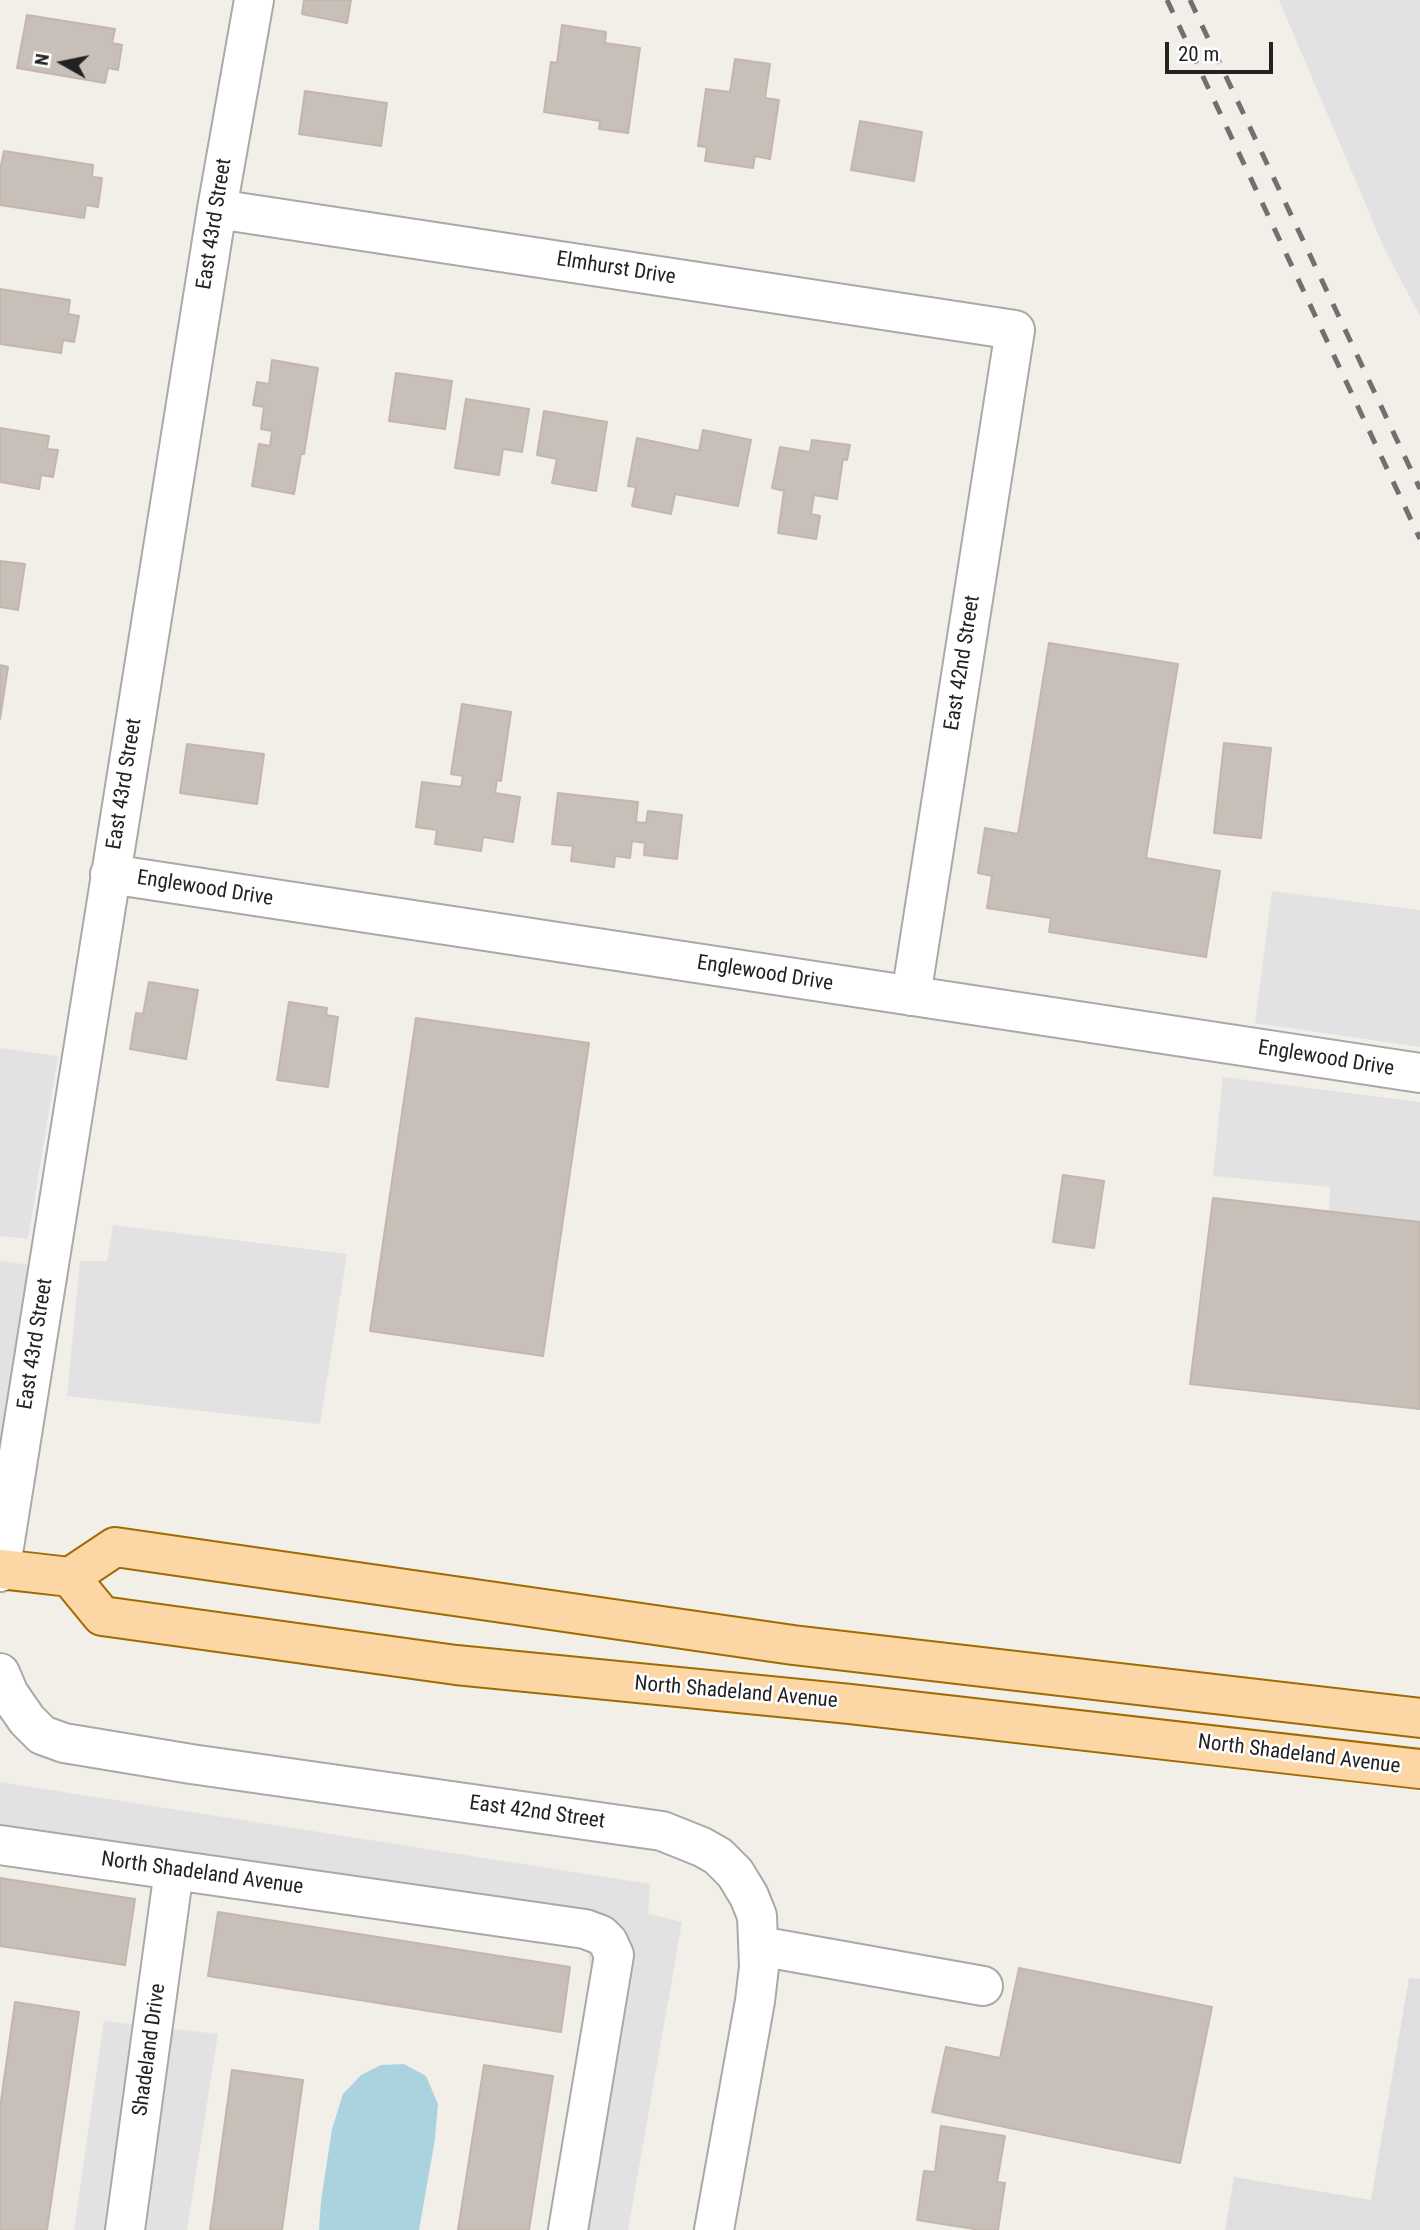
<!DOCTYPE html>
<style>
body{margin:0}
#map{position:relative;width:1420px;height:2230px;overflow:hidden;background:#f2efe9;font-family:"Roboto Condensed",sans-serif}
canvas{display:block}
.north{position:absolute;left:28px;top:28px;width:70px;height:70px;-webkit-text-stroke:5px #fff;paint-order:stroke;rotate:279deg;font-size:19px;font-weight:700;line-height:28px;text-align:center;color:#222}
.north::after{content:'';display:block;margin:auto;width:24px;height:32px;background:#222;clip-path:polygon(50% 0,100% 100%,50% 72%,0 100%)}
.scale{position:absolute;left:1165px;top:42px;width:108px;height:32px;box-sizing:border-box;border:4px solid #222;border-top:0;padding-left:9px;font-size:21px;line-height:24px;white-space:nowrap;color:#222;-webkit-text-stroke:5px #fff;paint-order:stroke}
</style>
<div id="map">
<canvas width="1420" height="2230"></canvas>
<div class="north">N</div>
<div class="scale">20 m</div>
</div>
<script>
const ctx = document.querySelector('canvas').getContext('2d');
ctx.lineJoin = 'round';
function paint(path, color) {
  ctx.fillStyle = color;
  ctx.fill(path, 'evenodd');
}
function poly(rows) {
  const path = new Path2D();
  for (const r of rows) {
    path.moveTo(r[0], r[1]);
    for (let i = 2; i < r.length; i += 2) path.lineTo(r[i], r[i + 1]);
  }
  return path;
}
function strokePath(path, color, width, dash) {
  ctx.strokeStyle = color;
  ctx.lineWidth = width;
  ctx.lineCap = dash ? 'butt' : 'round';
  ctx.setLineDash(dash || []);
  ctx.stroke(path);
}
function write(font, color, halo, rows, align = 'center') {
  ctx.font = font + ' "Roboto Condensed",sans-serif';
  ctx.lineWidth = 5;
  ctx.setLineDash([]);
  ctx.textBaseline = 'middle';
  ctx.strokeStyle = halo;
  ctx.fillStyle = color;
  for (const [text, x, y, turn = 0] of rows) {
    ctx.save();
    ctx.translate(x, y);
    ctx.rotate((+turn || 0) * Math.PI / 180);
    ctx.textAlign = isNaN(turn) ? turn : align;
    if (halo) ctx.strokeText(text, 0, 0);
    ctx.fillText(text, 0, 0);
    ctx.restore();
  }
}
const residential = poly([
 [1409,1978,1420,1979,1420,2230,1225,2230,1234,2177,1371,2200]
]);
const parking = poly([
 [1279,0,1420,0,1420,316,1385,250],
 [1272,891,1420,910,1420,1047,1255,1023],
 [0,1048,58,1056,28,1239,0,1236],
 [1223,1077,1420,1102,1420,1222,1329,1212,1330,1187,1213,1176],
 [113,1225,347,1254,320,1424,67,1396,80,1261,107,1261],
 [0,1261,31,1265,0,1452],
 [0,1782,650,1884,648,1914,682,1922,628,2230,552,2230,593,1978,587,1950,0,1863],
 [104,2021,218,2034,187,2230,74,2230]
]);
const water = poly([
 [404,2064,426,2076,438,2104,435,2139,419,2230,319,2230,321,2201,332,2129,343,2094,361,2075,381,2065]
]);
const building = poly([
 [304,0,351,0,347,23,302,14,304,0],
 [27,15,115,29,112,43,122,45,118,70,108,68,105,83,17,68,27,15],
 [562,25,606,32,605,43,640,48,628,133,599,129,600,121,544,112,551,62,557,63,562,25],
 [735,59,770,64,765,98,779,100,770,159,755,156,753,168,705,161,707,147,698,146,706,89,730,92,735,59],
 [305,91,387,103,381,146,299,134,305,91],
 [860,121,922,132,914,181,851,170,860,121],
 [4,151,93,165,92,177,102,178,98,207,86,205,84,218,0,205,0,170,4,151],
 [0,289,70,300,68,314,79,316,74,342,63,340,61,353,0,344,0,289],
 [272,360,318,368,304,454,301,454,294,494,252,486,259,444,270,446,272,431,261,429,264,407,253,405,257,382,269,384,272,360],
 [396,373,452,381,445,429,389,421,396,373],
 [466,399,529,409,522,452,503,449,499,475,455,468,466,399],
 [544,411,607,422,596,491,552,483,557,459,537,455,544,411],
 [0,428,49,436,47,449,58,450,53,477,41,475,39,489,0,482,0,428],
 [703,430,751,440,738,506,675,494,671,514,632,506,636,487,628,486,637,438,699,451,703,430],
 [812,440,850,445,847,460,843,459,837,499,814,495,811,514,820,516,816,539,778,533,784,491,772,488,780,447,810,452,812,440],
 [0,561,25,564,18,610,0,607,0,561],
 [1049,643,1178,664,1146,858,1220,871,1206,957,1049,932,1051,918,987,908,992,876,978,873,985,828,1018,834,1049,643],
 [0,665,8,667,0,719,0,665],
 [462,704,511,712,501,781,497,780,495,793,520,797,513,842,483,837,481,851,435,844,437,830,416,827,422,782,461,787,463,776,451,774,462,704],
 [1224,743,1271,748,1261,838,1214,833,1224,743],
 [187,744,264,754,257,804,180,793,187,744],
 [558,793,638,802,636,822,646,823,648,811,682,815,677,859,644,855,645,843,632,841,630,858,615,856,614,867,571,861,573,846,552,844,558,793],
 [149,982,198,990,186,1059,130,1049,136,1013,143,1014,149,982],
 [289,1002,327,1008,326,1015,338,1017,328,1087,277,1080,289,1002],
 [416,1018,589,1043,543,1356,370,1331,416,1018],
 [1063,1175,1104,1181,1094,1248,1053,1242,1063,1175],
 [1213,1198,1420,1222,1420,1409,1190,1384,1213,1198],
 [0,1878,135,1899,125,1965,0,1946,0,1878],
 [218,1912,570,1967,561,2032,208,1976,218,1912],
 [1019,1968,1212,2007,1180,2163,932,2112,946,2047,1000,2058,1019,1968],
 [15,2002,79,2012,47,2230,0,2230,0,2108,15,2002],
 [484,2065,553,2076,529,2230,458,2230,484,2065],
 [232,2070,303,2080,282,2230,210,2230,232,2070],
 [941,2126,1005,2136,997,2182,1005,2183,998,2230,981,2230,917,2220,924,2171,935,2172,941,2126]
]);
const minor = poly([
 [217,209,1015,330,911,996],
 [110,874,1420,1073],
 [0,1572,217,209,254,0],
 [0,1673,9,1694,27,1720,42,1735,64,1743,191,1764,662,1831,702,1847,718,1856,735,1873,749,1896,757,1916,759,1967,755,2001,714,2230],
 [0,1845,585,1929,601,1935,608,1942,614,1955,568,2230],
 [759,1946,983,1986],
 [125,2230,174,1870]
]);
const major = poly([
 [0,1569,70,1577,115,1547,793,1645,1420,1718],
 [70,1577,102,1616,456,1665,850,1704,1420,1769]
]);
const rail = poly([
 [1167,0,1420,539],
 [1190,0,1420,489]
]);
const streetNames = [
 ["East 43rd Street",215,224,-81],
 ["Elmhurst Drive",616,269,9],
 ["East 42nd Street",963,663,-81],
 ["East 43rd Street",125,784,-81],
 ["Englewood Drive",205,889,9],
 ["Englewood Drive",765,974,9],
 ["Englewood Drive",1326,1059,9],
 ["East 43rd Street",36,1344,-81],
 ["North Shadeland Avenue",736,1693,5],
 ["North Shadeland Avenue",1299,1755,7],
 ["East 42nd Street",537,1813,8],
 ["North Shadeland Avenue",202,1874,8],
 ["Shadeland Drive",150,2050,-82]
];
paint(residential, '#e0dfdf');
paint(parking, '#e2e2e2');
paint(water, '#aad3df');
paint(building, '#c7bfb8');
strokePath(building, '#c4b6ab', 2);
strokePath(minor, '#a9a9a9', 42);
strokePath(major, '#a06b00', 42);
strokePath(minor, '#fff', 38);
strokePath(major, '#fcd6a4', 38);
strokePath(rail, '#707070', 5, [14, 14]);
write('21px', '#222', '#fff', streetNames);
</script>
